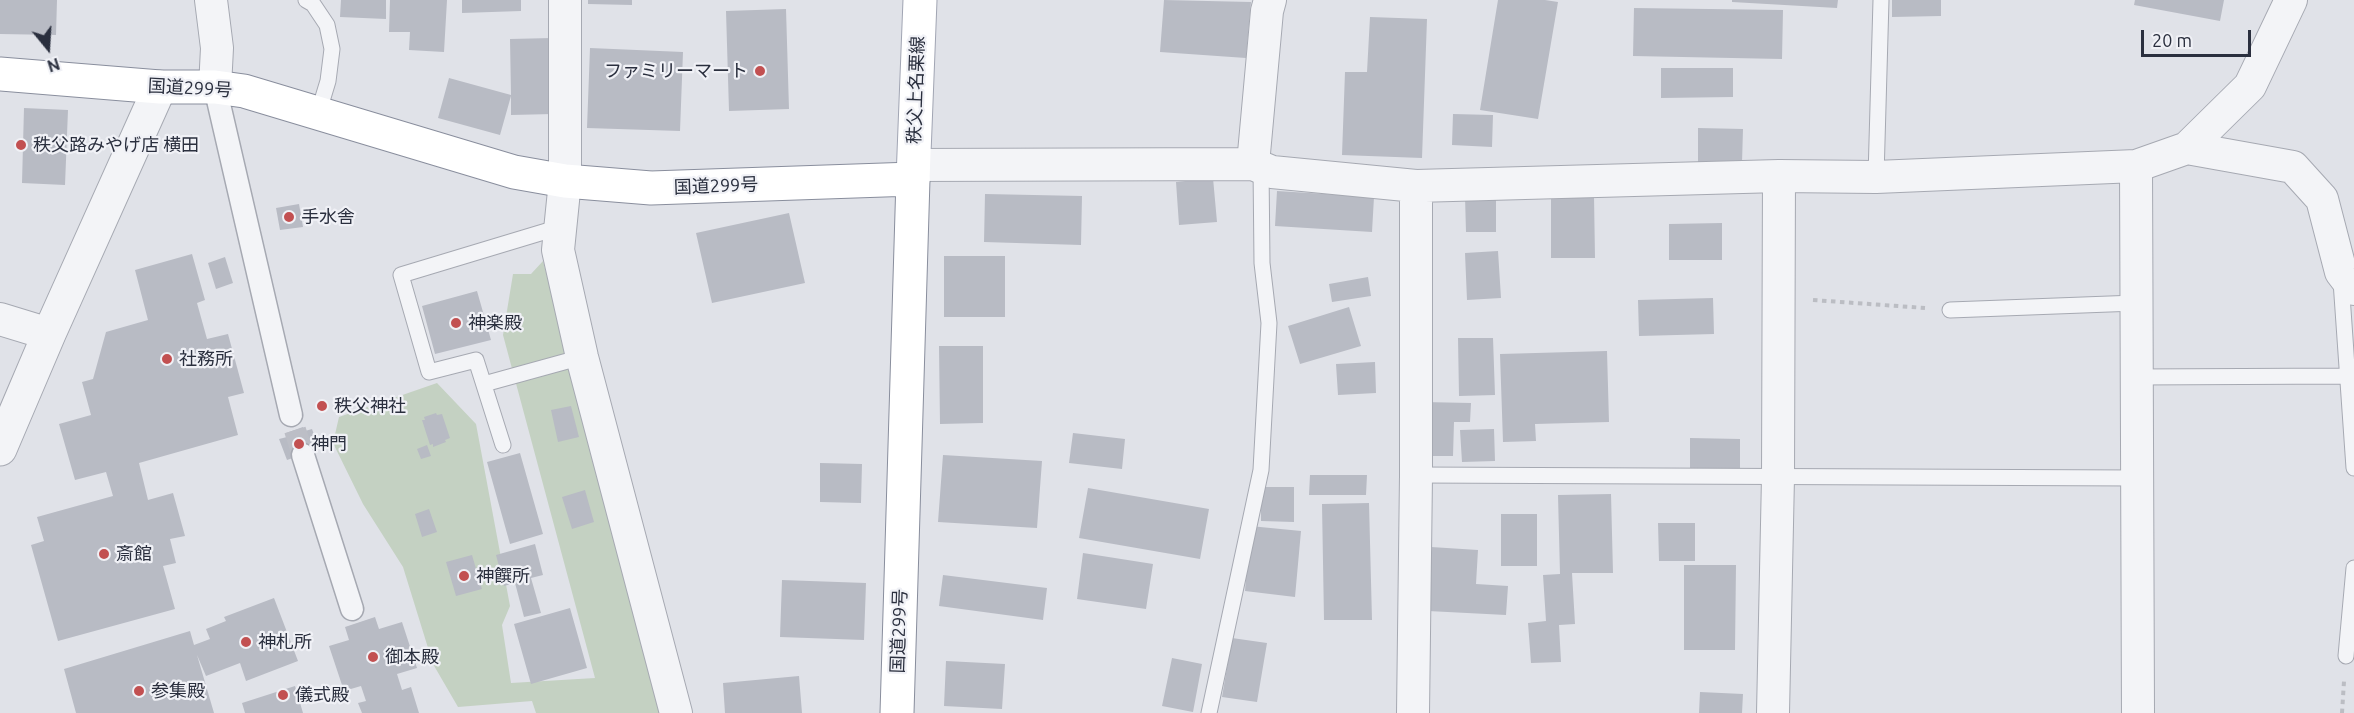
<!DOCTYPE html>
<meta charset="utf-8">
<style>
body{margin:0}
#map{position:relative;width:2354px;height:713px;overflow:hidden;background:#e0e2e8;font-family:Ubuntu,sans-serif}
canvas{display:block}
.north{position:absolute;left:18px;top:18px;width:60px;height:60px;-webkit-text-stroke:4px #f0f1f6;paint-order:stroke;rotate:162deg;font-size:16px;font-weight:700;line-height:24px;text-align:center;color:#2a2f3e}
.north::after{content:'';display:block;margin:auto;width:21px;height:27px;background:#2a2f3e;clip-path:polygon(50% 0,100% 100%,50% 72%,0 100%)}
.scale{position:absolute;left:2141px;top:30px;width:110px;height:27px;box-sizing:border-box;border:3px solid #2a2f3e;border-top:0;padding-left:8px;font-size:18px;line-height:21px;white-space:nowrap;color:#2a2f3e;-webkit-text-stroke:4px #f0f1f6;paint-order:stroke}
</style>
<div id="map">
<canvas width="2354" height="713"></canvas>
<div class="north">N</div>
<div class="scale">20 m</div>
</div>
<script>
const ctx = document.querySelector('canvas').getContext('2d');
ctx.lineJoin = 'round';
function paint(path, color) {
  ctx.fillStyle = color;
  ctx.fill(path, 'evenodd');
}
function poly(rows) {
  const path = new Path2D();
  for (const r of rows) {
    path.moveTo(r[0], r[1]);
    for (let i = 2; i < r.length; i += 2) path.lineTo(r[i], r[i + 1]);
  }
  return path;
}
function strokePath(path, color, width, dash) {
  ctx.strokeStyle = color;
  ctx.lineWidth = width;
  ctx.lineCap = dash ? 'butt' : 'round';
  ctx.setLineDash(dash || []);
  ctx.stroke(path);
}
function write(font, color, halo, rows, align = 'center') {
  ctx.font = font + ' Ubuntu,"Noto Sans JP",sans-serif';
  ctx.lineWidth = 4.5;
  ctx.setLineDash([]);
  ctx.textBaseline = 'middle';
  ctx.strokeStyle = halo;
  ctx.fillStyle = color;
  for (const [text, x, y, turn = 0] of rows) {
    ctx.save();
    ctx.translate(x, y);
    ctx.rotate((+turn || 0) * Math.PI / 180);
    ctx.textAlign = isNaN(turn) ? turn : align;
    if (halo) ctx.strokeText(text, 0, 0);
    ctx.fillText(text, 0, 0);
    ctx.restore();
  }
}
const green = poly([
 [543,261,595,461,662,713,536,713,532,701,458,707,433,664,403,567,363,504,333,443,339,417,437,383,476,424,510,606,502,625,511,683,595,678,503,335,513,274,531,274]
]);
const building = poly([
 [0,0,57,0,56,35,0,34],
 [341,0,386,0,386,19,340,17],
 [390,0,447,0,444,52,409,50,410,32,389,32],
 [462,0,521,0,521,11,462,13],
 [588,0,632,0,632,5,588,4],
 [1164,0,1251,2,1246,58,1160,52],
 [1498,0,1545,0,1558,2,1538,119,1480,110],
 [1732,0,1838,0,1837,8,1732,2],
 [1892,0,1941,0,1941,16,1892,17],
 [2135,0,2224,0,2220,21,2134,5],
 [1634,8,1783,10,1782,59,1633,56],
 [786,9,789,109,729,111,726,11],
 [1370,17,1427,19,1422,158,1342,155,1345,72,1367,72],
 [552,38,553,114,511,115,511,96,500,135,438,118,449,78,511,95,510,39],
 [590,48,683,52,680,131,587,128],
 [1661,68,1733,68,1733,97,1661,98],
 [24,108,68,110,65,185,22,183],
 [1453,114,1493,115,1492,147,1452,145],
 [1698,128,1743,129,1742,163,1698,162],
 [1213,178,1217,222,1179,225,1176,182],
 [1277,191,1374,197,1372,232,1275,226],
 [985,194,1082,196,1081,245,984,242],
 [1496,195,1496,232,1466,232,1465,196],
 [1551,196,1594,196,1595,258,1551,258],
 [299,204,303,227,280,230,276,208],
 [789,213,805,283,712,303,696,233],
 [1722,223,1722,260,1669,260,1669,224],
 [1498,251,1501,298,1467,300,1465,253],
 [192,254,205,300,197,303,207,339,228,334,244,393,228,397,238,435,139,463,148,500,173,493,185,536,170,539,176,563,163,566,175,609,58,641,31,545,44,541,37,517,113,496,106,472,75,480,59,424,91,415,82,382,93,379,106,332,148,320,135,270],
 [944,256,1005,256,1005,317,944,317],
 [225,257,233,283,216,289,208,263],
 [1368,277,1371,296,1332,302,1329,284],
 [477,291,491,340,435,354,422,306],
 [1713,298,1714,334,1639,336,1638,300],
 [1349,307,1361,346,1300,364,1288,326],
 [1458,338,1493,338,1495,395,1459,396],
 [939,346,983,346,983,423,940,424],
 [1607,351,1609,422,1535,424,1536,441,1503,442,1500,354],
 [1375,362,1376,393,1338,395,1336,364],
 [1423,402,1471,403,1470,422,1454,422,1453,456,1423,456],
 [571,406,579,437,558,442,551,410],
 [436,413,437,415,442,414,450,438,445,440,446,442,433,447,433,444,430,445,422,420,425,420,424,417],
 [303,427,305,431,312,429,319,449,287,460,279,439,287,437,286,433],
 [1494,429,1495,461,1462,462,1460,430],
 [1073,433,1125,439,1122,469,1069,463],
 [1690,438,1740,439,1740,471,1690,471],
 [427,445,431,456,421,459,417,449],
 [520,453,543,534,510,544,487,462],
 [943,455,1042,461,1037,528,938,522],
 [820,463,862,464,861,503,820,502],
 [1310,475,1367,475,1366,495,1309,495],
 [1261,487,1294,487,1294,522,1261,521],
 [1088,488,1209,509,1200,559,1079,538],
 [585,490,594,522,572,529,562,497],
 [1611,494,1613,573,1572,573,1575,624,1559,625,1561,662,1531,663,1528,623,1546,621,1543,575,1560,574,1558,495],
 [1369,503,1372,620,1324,620,1322,504],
 [429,509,437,532,422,537,415,514],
 [1501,514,1537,514,1537,566,1501,566],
 [1658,523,1695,523,1695,561,1659,561],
 [1250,526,1301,531,1295,597,1245,591],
 [535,544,543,575,531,578,541,613,524,617,515,583,504,586,496,555],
 [1431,547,1478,550,1476,584,1508,586,1506,615,1428,611],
 [1083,553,1153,564,1146,609,1077,599],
 [472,555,482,589,456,596,446,562],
 [1684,565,1736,565,1735,650,1684,650],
 [943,575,1047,588,1043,620,939,606],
 [782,580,866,583,864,640,780,637],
 [274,598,298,661,246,681,240,663,206,676,197,655,214,713,76,713,64,669,190,631,194,645,210,639,206,629,226,621,224,617],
 [570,608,587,668,531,684,514,624],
 [375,617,379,629,402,622,417,668,397,674,402,690,411,687,419,713,362,713,358,703,366,701,361,686,344,691,329,646,349,640,345,627],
 [1232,638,1267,643,1257,702,1222,697],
 [1172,658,1202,664,1193,712,1162,706],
 [946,661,1005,664,1002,709,944,706],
 [799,676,802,713,725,713,723,683],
 [295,686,303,713,245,713,242,703],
 [1700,692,1743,694,1742,713,1699,713]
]);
const pedestrianTunnel = poly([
 [295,430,303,455]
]);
const path = poly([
 [1813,300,1925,308],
 [2342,713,2344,681]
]);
const service = poly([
 [306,0,313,4,327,25,332,49,328,81,318,114],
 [1876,177,1881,0],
 [2341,281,2354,468],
 [1950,310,2136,303],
 [2137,377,2348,376],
 [484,384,582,357],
 [503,445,476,360,429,372,401,275,560,227],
 [1416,475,2137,478],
 [2346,656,2354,568],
 [1209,713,1261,470,1269,323,1262,263,1261,167]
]);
const pedestrian = poly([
 [215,87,291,415],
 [303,455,352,609]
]);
const minor = poly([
 [211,0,217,48,215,87],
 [565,0,565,181,558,250,582,357,676,713],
 [2187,148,2293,167,2322,199,2341,272,2354,289],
 [1253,164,1267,11,1270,0],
 [914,165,1253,164,1272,172,1416,186,1779,176,1876,177,2136,166,2187,148,2250,86,2291,0],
 [2136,166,2138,713],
 [0,319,49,334],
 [1413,713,1416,475,1416,186],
 [1773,713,1778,477,1779,176]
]);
const tertiary = poly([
 [0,449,49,334,160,87]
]);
const primary = poly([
 [913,179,920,0]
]);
const trunk = poly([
 [0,74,160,87,215,87,244,91,514,172,565,181,651,188,913,179,897,713]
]);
const markers = [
 [760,71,6,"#c25051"],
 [21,145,6,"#c25051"],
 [289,217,6,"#c25051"],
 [456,323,6,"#c25051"],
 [167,359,6,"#c25051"],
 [322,406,6,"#c25051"],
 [299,444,6,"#c25051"],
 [104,554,6,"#c25051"],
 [464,576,6,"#c25051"],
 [246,642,6,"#c25051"],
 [373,657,6,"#c25051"],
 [139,691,6,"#c25051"],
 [283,695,6,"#c25051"]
];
const poiNames = [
 ["ファミリーマート",748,71,"right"],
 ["秩父路みやげ店 横田",33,145],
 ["手水舎",301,217],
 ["神楽殿",468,323],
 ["社務所",179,359],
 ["秩父神社",334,406],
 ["神門",311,444],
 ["斎館",116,554],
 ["神饌所",476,576],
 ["神札所",258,642],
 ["御本殿",385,657],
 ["参集殿",151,691],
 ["儀式殿",295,695]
];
const streetNames = [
 ["国道299号",190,88,3],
 ["秩父上名栗線",916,90,-88],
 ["国道299号",716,186,-2],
 ["国道299号",899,631,-88]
];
paint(green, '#c4d1c2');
paint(building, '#b8bbc4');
strokePath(pedestrianTunnel, '#bcbec6', 22, [22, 11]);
strokePath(service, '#a6a9b2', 17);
strokePath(pedestrian, '#a6a9b2', 25);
strokePath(minor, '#a6a9b2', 34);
strokePath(tertiary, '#a6a9b2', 35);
strokePath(primary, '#a1a5b3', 35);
strokePath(trunk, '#898e9d', 35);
strokePath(path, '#bbbdc3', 4, [4.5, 4.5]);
strokePath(service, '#f3f4f7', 15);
strokePath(pedestrian, '#f3f4f7', 22);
strokePath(minor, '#f3f4f7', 32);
strokePath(tertiary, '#f3f4f7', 33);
strokePath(primary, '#fff', 33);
strokePath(trunk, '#fff', 33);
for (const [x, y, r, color] of markers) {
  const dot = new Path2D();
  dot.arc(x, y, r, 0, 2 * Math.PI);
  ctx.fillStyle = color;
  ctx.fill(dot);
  strokePath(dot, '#f0f1f6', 2);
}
write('18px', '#2a2f3e', '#f0f1f6', poiNames, 'left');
write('18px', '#2a2f3e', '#f0f1f6', streetNames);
</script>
